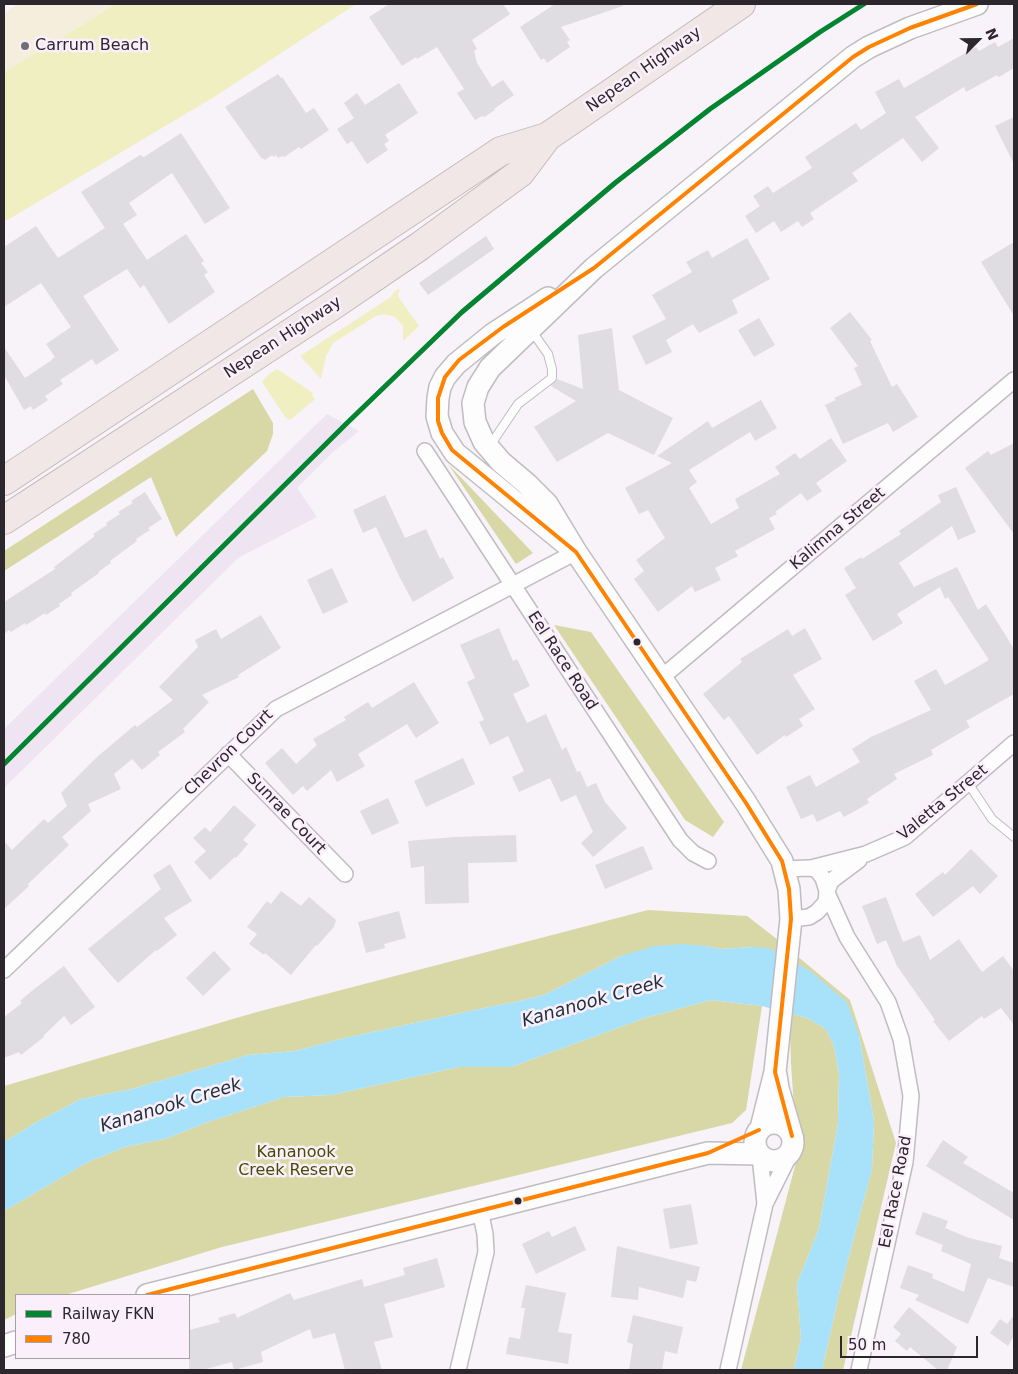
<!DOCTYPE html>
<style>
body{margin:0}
#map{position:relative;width:1018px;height:1374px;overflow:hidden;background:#f8f2f9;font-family:"DejaVu Sans",sans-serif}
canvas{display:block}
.frame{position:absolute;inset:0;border:5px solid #2b272c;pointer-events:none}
.legend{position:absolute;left:15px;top:1294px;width:175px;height:65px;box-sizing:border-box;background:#fbeffc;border:1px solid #a89fa9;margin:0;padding:6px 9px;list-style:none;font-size:15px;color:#2b272c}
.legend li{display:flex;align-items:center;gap:10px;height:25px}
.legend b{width:25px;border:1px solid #a89fa9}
.north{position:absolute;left:953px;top:15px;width:50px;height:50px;-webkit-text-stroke:4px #fbeffc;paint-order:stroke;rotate:67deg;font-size:14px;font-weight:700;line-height:20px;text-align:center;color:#2b272c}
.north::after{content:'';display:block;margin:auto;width:18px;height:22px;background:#2b272c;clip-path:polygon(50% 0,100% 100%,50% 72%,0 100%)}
.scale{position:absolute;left:840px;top:1336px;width:138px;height:22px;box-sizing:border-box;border:2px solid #2b272c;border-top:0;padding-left:6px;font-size:15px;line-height:18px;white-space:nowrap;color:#2b272c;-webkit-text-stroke:4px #fbeffc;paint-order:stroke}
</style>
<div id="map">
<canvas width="1018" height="1374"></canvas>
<div class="frame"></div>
<ul class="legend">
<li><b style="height:6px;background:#028430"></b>Railway FKN</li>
<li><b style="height:6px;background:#ff8200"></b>780</li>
</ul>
<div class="north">N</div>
<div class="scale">50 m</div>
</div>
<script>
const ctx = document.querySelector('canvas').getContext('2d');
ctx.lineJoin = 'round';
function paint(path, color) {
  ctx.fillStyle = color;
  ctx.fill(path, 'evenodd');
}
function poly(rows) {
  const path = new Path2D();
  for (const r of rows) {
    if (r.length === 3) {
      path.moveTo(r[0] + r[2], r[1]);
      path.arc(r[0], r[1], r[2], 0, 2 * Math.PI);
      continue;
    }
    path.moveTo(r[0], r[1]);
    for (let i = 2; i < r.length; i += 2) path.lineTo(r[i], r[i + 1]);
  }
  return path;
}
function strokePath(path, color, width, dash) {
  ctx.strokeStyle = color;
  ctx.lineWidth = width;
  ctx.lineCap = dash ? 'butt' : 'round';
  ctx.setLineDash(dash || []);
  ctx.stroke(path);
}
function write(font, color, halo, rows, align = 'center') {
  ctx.font = font + ' "DejaVu Sans",sans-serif';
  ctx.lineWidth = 5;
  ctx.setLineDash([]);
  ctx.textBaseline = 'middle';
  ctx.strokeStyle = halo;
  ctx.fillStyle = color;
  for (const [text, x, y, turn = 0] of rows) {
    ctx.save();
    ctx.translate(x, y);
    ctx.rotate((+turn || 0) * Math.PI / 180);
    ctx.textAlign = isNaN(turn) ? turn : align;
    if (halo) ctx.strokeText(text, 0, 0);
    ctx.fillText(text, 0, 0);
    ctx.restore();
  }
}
const built = poly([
 [327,414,359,431,333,452,297,488,317,517,238,558,4,788,4,729]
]);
const green = poly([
 [114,4,356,4,214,97,4,222,4,72,90,20],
 [400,289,398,295,399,298,419,326,403,341,403,326,395,317,384,314,376,316,333,343,326,356,321,379,300,356,391,297,395,291],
 [277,369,313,393,312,395,315,399,290,420,285,417,262,382,268,375]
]);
const forest = poly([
 [253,389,273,423,273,434,267,451,176,537,151,477,4,571,4,551],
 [448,464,533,553,516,564],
 [554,625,591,632,724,822,713,837,685,820],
 [648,910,747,916,773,936,850,1000,896,1143,843,1370,822,1370,840,1290,872,1169,874,1121,859,1035,754,947,720,949,707,946,621,956,544,995,515,1002,484,1008,345,1038,295,1051,248,1055,132,1089,81,1099,37,1122,4,1142,4,1086,257,1012],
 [711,1000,762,1006,746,1110,732,1123,222,1247,65,1295,16,1295,16,1314,4,1320,4,1211,88,1162,125,1147,168,1138,205,1123,284,1097,331,1095,459,1067,511,1067,645,1018],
 [793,1014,807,1018,826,1029,834,1046,839,1074,838,1124,819,1228,797,1284,801,1338,794,1370,741,1370,799,1151,794,1108,791,1063,790,1034]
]);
const sand = poly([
 [17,4,114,4,90,20,4,72,4,14]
]);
const water = poly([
 [682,944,707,946,720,949,754,947,769,948,809,970,847,1002,859,1035,874,1121,872,1169,840,1290,822,1370,794,1370,801,1338,797,1284,819,1228,838,1124,839,1074,834,1046,826,1029,807,1018,762,1006,711,1000,645,1018,511,1067,459,1067,331,1095,284,1097,205,1123,168,1138,125,1147,88,1162,4,1211,4,1142,37,1122,81,1099,132,1089,248,1055,295,1051,345,1038,484,1008,515,1002,544,995,621,956,654,946]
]);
const building = poly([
 [389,4,503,4,510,14,472,40,477,49,474,51,477,63,492,87,503,80,514,95,494,109,495,110,484,117,482,116,475,120,457,93,464,89,437,47,417,59,416,57,402,66,369,17],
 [555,4,622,4,623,6,561,27,570,40,567,42,570,47,547,63,544,58,541,60,520,27],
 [1014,38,1014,68,999,77,997,75,966,92,964,87,915,117,939,148,922,162,903,138,852,173,858,181,810,213,814,219,802,227,798,221,781,232,774,221,756,233,745,216,760,206,753,196,768,186,773,193,812,168,805,157,856,123,861,130,886,113,875,92,899,79,904,88,976,47,979,51,995,42,998,47],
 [278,74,281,78,282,77,306,113,314,108,329,130,301,149,299,147,284,157,282,156,278,158,276,155,274,157,272,155,265,160,263,158,262,159,225,107],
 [399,83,418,113,385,135,389,141,384,144,388,150,367,164,352,141,347,144,337,129,354,118,344,103,357,93,365,105],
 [1014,117,1014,164,995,126],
 [181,133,230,208,205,224,172,173,129,203,137,215,123,224,147,260,186,234,204,261,201,263,208,272,204,275,215,292,169,324,144,285,140,288,127,269,83,296,119,350,96,365,92,359,60,380,63,384,45,396,48,400,33,410,31,406,24,410,4,375,4,347,25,378,52,360,52,359,55,357,46,344,71,327,41,283,4,307,4,247,36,226,58,258,105,228,81,192,140,155,144,157],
 [486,236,494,249,428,295,419,283],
 [747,238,770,279,732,300,738,313,699,333,693,324,666,340,672,352,646,365,632,336,666,319,652,295,692,272,686,262,708,250,712,258],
 [1014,242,1014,316,981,262],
 [850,312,872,340,870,341,892,387,897,384,918,417,893,432,888,423,843,444,825,405,836,400,834,398,862,385,854,368,858,366,830,328],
 [759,318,775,345,754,357,738,330],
 [612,328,619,390,673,418,654,455,608,433,557,462,534,427,576,401,551,386,557,379,583,389,578,335],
 [761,400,777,428,755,441,750,432,689,470,697,482,689,488,711,524,739,508,735,499,780,474,775,467,795,453,800,459,831,438,847,461,816,483,822,491,807,501,801,493,775,512,777,514,769,518,775,529,735,551,738,556,715,568,721,580,695,592,692,586,658,612,634,579,644,571,636,560,665,538,648,510,639,514,625,488,672,463,657,456,708,421,712,428],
 [1014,443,1014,534,965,468,988,451,991,455],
 [956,487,976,532,958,540,952,526,899,563,914,587,957,567,978,610,986,604,1014,649,1014,694,966,721,970,727,931,750,933,755,894,774,897,779,867,799,869,803,844,817,840,811,817,822,813,814,801,819,786,787,810,775,816,787,860,762,852,749,871,737,931,710,914,681,936,669,945,685,989,660,948,597,945,599,940,587,897,614,903,623,873,641,845,595,856,588,844,568,861,557,862,559,901,534,899,531,941,502,938,495],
 [145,492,162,519,148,528,150,530,136,539,137,541,110,561,111,563,98,572,99,573,71,593,72,595,59,604,60,606,46,615,45,613,26,625,25,623,11,632,9,630,4,634,4,602,55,569,54,567,95,536,93,534,107,525,106,523,120,514,118,512,133,503,131,501],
 [385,495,405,538,426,529,440,559,443,557,454,578,413,602,400,578,376,527,363,533,353,510],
 [332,568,348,602,323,614,307,580],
 [261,615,281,648,238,675,239,677,202,695,209,702,183,729,185,732,158,752,160,755,142,770,132,759,114,774,121,789,88,804,91,811,62,837,69,845,28,884,29,886,4,909,4,841,12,850,44,819,48,823,67,806,61,793,97,757,135,725,137,727,173,700,159,687,198,647,195,640,216,629,221,639],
 [499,628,513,661,517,659,530,686,513,694,527,723,546,714,562,750,566,747,577,772,580,771,587,787,596,783,605,802,627,828,593,857,581,843,593,832,576,795,561,802,550,778,519,792,512,777,524,771,508,736,490,745,479,722,484,720,467,682,475,678,460,645],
 [805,628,822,659,793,675,815,709,799,719,803,726,786,737,785,735,757,755,729,716,724,720,703,694,742,662,740,659,788,629,792,636],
 [414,682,439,723,416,738,407,724,358,754,365,766,337,782,331,770,307,791,303,786,293,795,265,763,282,748,296,764,317,745,313,739,346,720,344,717,368,702,372,708],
 [463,758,475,784,426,807,414,781],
 [388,798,399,823,372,835,360,811],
 [234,805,256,825,243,840,248,844,236,858,235,857,210,880,194,862,206,851,193,838,205,827,210,832],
 [516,835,517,862,468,863,469,903,425,904,424,866,411,868,408,841,454,837],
 [643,846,653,869,605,889,595,865],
 [971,849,998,876,980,894,973,886,933,917,915,894,943,872,945,875],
 [170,864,192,901,164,918,177,935,157,951,156,950,118,983,88,949,161,889,153,875],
 [281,891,301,906,309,897,336,920,334,927,317,946,316,945,291,975,265,953,264,955,249,944,257,934,247,927,267,901,271,904],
 [886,897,903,942,920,935,930,960,959,939,982,972,1003,956,1014,971,1014,1025,1001,1008,984,1019,982,1016,949,1041,933,1021,935,1020,897,966,886,940,877,944,862,906],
 [399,911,406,938,384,944,385,948,366,953,358,922],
 [214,951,231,969,203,996,186,978],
 [64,966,95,1007,71,1025,64,1016,43,1036,44,1037,21,1055,19,1052,4,1058,4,1017,22,1003,20,1001,33,990],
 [943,1140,968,1157,963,1163,1014,1193,1014,1220,926,1166],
 [691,1204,698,1244,670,1249,663,1209],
 [923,1212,948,1221,945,1228,969,1238,1002,1246,999,1258,1014,1263,1014,1287,988,1278,968,1324,915,1300,919,1295,900,1288,908,1265,933,1274,932,1278,964,1292,971,1264,941,1251,943,1245,915,1234],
 [575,1226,586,1250,536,1274,522,1244,549,1231,552,1237],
 [617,1246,700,1267,696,1282,687,1280,683,1298,639,1287,638,1300,611,1297],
 [437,1258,445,1287,384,1304,393,1337,374,1342,382,1370,345,1370,335,1333,313,1339,310,1329,261,1352,263,1362,234,1370,232,1362,202,1370,189,1370,189,1330,220,1322,218,1318,235,1313,237,1318,290,1293,294,1300,362,1279,364,1287,405,1275,403,1268],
 [526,1285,566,1293,558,1332,572,1334,568,1364,506,1354,509,1337,520,1339,525,1308,521,1308],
 [909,1307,957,1347,947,1370,938,1370,910,1347,907,1351,895,1341,901,1334,893,1327],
 [633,1315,683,1327,677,1354,665,1351,662,1370,629,1370,633,1344,627,1342],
 [1014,1315,1014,1336,1008,1346,990,1333,1000,1319,1007,1324]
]);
const lane = poly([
 [489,447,518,404,552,378,552,369,548,354,531,330],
 [968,783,992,819,1014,837]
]);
const street = poly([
 [425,451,680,840,693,853,708,861],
 [661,678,1014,380],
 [228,754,345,874],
 [811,868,866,854,905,837,1014,743],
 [785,869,808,868,816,869,823,878,827,891,826,902,817,912,809,917,791,919],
 [827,891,831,881,859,860],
 [828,895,847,937,888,1002,901,1039,911,1096,905,1162,859,1370],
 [4,970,276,709,576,552],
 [760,1156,765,1204],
 [458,1370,486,1252,485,1234,480,1210],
 [728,1370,765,1204,792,1150]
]);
const secondary = poly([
 [548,298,493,334,456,364,445,377,440,387,438,398,437,416,442,433,455,453,565,543],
 [776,1075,778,1088,792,1136],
 [774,1142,19],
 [761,1128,775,1072,791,919,789,889,782,861,746,803,576,552,547,504,527,484,501,462,484,442,475,422,473,403,478,387,490,368,594,268,853,57,869,47,910,28,977,4],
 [147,1295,688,1158,708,1153,759,1154],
 [4,1346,16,1342]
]);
const highway = poly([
 [4,481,501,151,547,137,741,4],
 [4,520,332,306,420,246,520,173,547,137]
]);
const bus1 = poly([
 [792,1136,775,1072,791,919,789,889,782,861,746,803,576,552,452,450,442,433,438,421,438,398,445,377,459,360,503,327,594,268,853,57,869,47,910,28,977,4],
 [147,1295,708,1153,759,1130]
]);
const rail1 = poly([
 [4,764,346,424,462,312,615,183,710,109,820,32,864,4]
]);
const markers = [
 [25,46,5,"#736e74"],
 [637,642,4.5,"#2b272c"],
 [518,1201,4.5,"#2b272c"]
];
const poiNames = [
 ["Carrum Beach",35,46]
];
const streetNames = [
 ["Nepean Highway",644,70,-35],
 ["Nepean Highway",283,338,-33],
 ["Kalimna Street",838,529,-40],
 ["Eel Race Road",562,661,57],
 ["Chevron Court",229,753,-44],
 ["Valetta Street",943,803,-39],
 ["Sunrae Court",286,814,46],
 ["Eel Race Road",896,1192,-79]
];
const parkNames = [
 ["Kananook",296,1153],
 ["Creek Reserve",296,1171]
];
const waterNames = [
 ["Kananook Creek",593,1002,-16],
 ["Kananook Creek",171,1106,-17]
];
paint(built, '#efe4f1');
paint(green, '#efefc1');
paint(forest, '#d8d7a6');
paint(sand, '#f6eedc');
paint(water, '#a7e1fa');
paint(building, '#dfdce2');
strokePath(lane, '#c0bcc0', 10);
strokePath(street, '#c0bcc0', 18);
strokePath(secondary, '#c0bcc0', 24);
strokePath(highway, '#c6b9bb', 30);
strokePath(lane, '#fefdfe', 8);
strokePath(street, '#fefdfe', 15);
strokePath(secondary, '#fefdfe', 21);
strokePath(highway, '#f1e7e7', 28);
strokePath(bus1, '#ff8200', 4);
strokePath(rail1, '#028430', 5);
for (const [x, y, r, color] of markers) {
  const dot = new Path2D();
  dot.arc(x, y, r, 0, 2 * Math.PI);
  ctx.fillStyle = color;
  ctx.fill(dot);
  strokePath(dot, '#fbeffc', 2);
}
write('16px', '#2b272c', '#fbeffc', poiNames, 'left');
write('16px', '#2b272c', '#fbeffc', streetNames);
write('16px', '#4a4b00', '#fbeffc', parkNames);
write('italic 18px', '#1c3038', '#fbeffc', waterNames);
</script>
